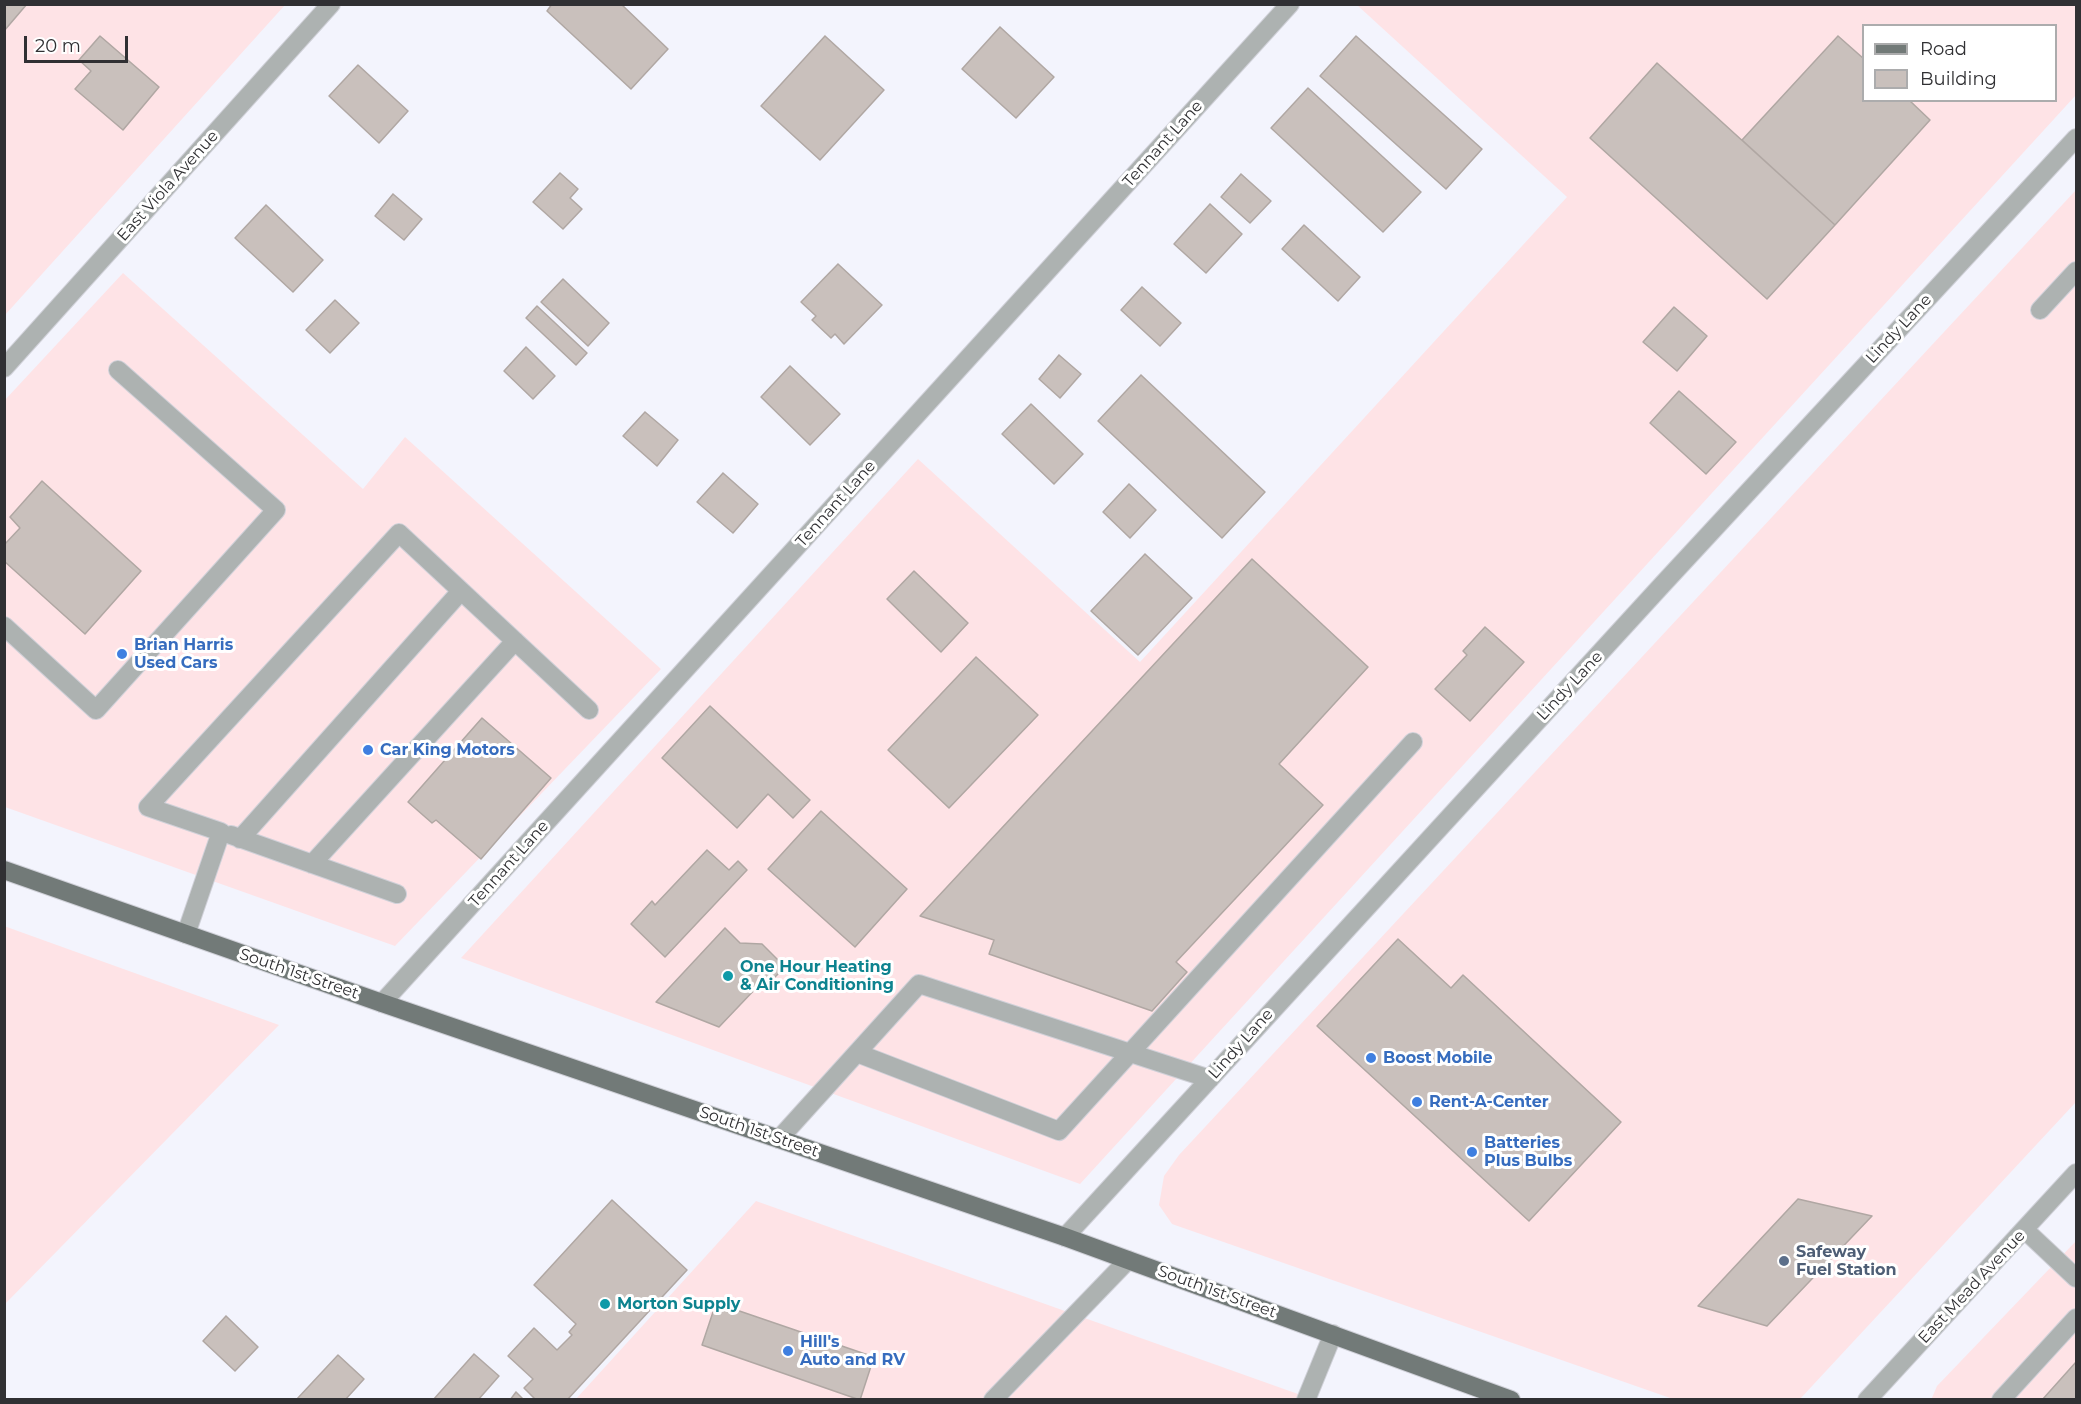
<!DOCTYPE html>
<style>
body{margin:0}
#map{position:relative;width:2081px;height:1404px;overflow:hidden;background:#f3f4fd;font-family:Montserrat,sans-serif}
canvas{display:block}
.frame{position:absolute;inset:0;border:6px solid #303033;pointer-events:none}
.legend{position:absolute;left:1862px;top:24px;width:195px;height:78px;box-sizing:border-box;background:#fff;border:2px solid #acacad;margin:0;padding:8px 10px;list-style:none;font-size:18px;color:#303033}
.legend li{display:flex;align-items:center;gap:12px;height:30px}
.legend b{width:30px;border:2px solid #acacad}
.scale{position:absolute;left:24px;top:36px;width:104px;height:27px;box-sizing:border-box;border:3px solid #303033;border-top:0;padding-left:8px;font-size:18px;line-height:21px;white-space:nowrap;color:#303033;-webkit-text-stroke:4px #fff;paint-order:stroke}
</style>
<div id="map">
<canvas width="2081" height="1404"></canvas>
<div class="frame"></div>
<ul class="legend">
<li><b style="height:8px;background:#727a78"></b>Road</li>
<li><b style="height:16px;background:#c9c0bc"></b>Building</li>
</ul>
<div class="scale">20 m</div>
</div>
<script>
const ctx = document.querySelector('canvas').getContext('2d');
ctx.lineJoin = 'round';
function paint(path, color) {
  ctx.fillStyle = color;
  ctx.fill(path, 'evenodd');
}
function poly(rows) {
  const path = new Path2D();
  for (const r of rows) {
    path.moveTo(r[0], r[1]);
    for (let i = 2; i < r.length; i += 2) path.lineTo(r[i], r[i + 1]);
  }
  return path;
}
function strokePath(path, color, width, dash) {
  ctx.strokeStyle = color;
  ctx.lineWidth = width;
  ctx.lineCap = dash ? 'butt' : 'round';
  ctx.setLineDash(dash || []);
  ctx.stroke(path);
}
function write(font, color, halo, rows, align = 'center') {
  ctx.font = font + ' Montserrat,sans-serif';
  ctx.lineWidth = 6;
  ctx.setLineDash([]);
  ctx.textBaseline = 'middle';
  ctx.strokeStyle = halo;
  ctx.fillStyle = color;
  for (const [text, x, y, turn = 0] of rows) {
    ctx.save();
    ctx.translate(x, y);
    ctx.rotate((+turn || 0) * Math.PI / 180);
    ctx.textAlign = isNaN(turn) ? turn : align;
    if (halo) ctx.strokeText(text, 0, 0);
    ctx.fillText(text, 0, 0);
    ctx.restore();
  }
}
const commercial = poly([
 [5,5,285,5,5,315],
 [1357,5,2076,5,2076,95,1080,1184,461,958,918,459,1140,662,1567,197],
 [1864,26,2056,26,2056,100,1864,100],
 [2076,190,2076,1102,1800,1399,1673,1399,1172,1224,1159,1205,1164,1176,1179,1155],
 [123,273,363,489,405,437,661,669,395,946,5,807,4,401],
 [4,926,279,1025,5,1304,4,1304],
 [756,1201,1312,1399,575,1400],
 [2076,1241,2076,1399,1931,1400,1937,1386]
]);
const building = poly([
 [4,4,27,4,4,31,4,4],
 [552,4,621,4,668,49,631,89,547,11,552,4],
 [1000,27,1054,77,1016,118,962,69,1000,27],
 [100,36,159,87,123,130,75,89,91,71,79,60,100,36],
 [825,36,884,90,820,160,761,106,825,36],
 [1356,36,1482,149,1446,189,1320,76,1356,36],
 [1838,36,1864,59,1864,100,1909,100,1930,120,1835,225,1742,140,1838,36],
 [1657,63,1835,225,1767,299,1590,138,1657,63],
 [358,65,408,111,379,143,329,96,358,65],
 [1308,88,1421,192,1383,232,1271,128,1308,88],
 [560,173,578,189,570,198,582,209,563,229,533,202,560,173],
 [1241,174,1271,201,1250,223,1221,197,1241,174],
 [393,194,422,219,404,240,375,216,393,194],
 [1210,204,1242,234,1206,273,1174,244,1210,204],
 [266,205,323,260,293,292,235,238,266,205],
 [1304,225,1360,277,1338,301,1282,249,1304,225],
 [838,264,882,305,844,344,835,334,831,338,812,320,816,316,801,302,838,264],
 [563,279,609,323,588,346,541,302,563,279],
 [1142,287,1181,323,1160,346,1121,310,1142,287],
 [335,300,359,323,330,353,306,330,335,300],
 [537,306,587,353,576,365,526,318,537,306],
 [1674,307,1707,336,1677,371,1643,342,1674,307],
 [526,347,555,376,533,399,504,371,526,347],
 [1059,355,1081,374,1060,398,1039,379,1059,355],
 [790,366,840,414,810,445,761,397,790,366],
 [1141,375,1265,492,1222,538,1098,421,1141,375],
 [1679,391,1736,442,1706,474,1650,423,1679,391],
 [1031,404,1083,454,1054,484,1002,434,1031,404],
 [645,412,678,440,657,466,623,436,645,412],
 [723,473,758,504,733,533,697,502,723,473],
 [42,481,141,571,85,634,4,561,4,545,20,528,10,517,42,481],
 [1129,484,1156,510,1130,538,1103,512,1129,484],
 [1145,554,1192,598,1138,655,1091,611,1145,554],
 [1252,559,1368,667,1279,764,1323,805,1176,962,1187,972,1152,1011,989,954,994,940,920,916,1252,559],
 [914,571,968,623,941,652,887,599,914,571],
 [1485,627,1524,662,1470,721,1435,689,1467,655,1463,651,1485,627],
 [976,657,1038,715,949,808,888,750,976,657],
 [710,706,810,800,793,818,768,794,737,828,662,758,710,706],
 [482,718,551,778,481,859,436,820,432,823,408,802,482,718],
 [821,811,907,889,855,947,768,869,821,811],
 [707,850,729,870,738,861,747,870,665,957,631,924,652,901,655,905,707,850],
 [725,928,740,943,762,944,785,967,763,989,759,985,719,1027,656,1002,725,928],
 [1398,939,1451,988,1463,975,1621,1122,1529,1221,1317,1026,1398,939],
 [1798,1199,1872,1216,1767,1326,1698,1306,1798,1199],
 [612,1200,687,1270,567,1400,536,1400,524,1388,533,1379,508,1356,534,1328,557,1350,572,1335,569,1332,576,1324,534,1285,612,1200],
 [716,1303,874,1357,860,1400,702,1345,716,1303],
 [226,1316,258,1347,235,1371,203,1341,226,1316],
 [474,1354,499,1376,478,1400,433,1400,474,1354],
 [338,1355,364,1379,345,1400,296,1400,338,1355],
 [2076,1362,2076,1400,2042,1400,2076,1362],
 [516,1392,524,1400,510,1400,516,1392]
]);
const minor = poly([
 [2040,310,2076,271],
 [4,368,331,4],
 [4,626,96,710,276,510,118,370],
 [231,835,397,894],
 [240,839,461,591],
 [312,864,515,641],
 [186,934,221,832,148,807,399,533,589,710],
 [382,1003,1290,4],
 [857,1053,1059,1131,1413,742],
 [779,1139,919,984,1210,1079],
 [2025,1230,2076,1278],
 [1065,1237,1662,585,2076,138],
 [993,1400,1128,1260],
 [1306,1400,1333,1334],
 [1867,1400,2076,1173],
 [2001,1400,2076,1318]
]);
const major = poly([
 [4,870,382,1003,1065,1237,1511,1400]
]);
const markers = [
 [122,654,6,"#3f7fe0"],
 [368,750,6,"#3f7fe0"],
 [728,976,6,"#0f9aa8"],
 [1371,1058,6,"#3f7fe0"],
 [1417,1102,6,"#3f7fe0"],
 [1472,1152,6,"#3f7fe0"],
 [1784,1261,6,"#5c6f8a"],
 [605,1304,6,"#0f9aa8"],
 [788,1351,6,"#3f7fe0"]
];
const streetNames = [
 ["Tennant Lane",1163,144,-48],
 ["East Viola Avenue",168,186,-48],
 ["Lindy Lane",1899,329,-47],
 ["Tennant Lane",836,504,-48],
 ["Lindy Lane",1570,686,-47],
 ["Tennant Lane",509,864,-48],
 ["South 1st Street",299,974,19],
 ["Lindy Lane",1241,1044,-48],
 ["South 1st Street",759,1132,19],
 ["East Mead Avenue",1972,1287,-47],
 ["South 1st Street",1217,1292,20]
];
const shopNames = [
 ["Brian Harris",134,645],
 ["Used Cars",134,663],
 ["Car King Motors",380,750],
 ["Boost Mobile",1383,1058],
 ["Rent-A-Center",1429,1102],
 ["Batteries",1484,1143],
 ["Plus Bulbs",1484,1161],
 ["Hill's",800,1342],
 ["Auto and RV",800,1360]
];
const cultureNames = [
 ["One Hour Heating",740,967],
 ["& Air Conditioning",740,985],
 ["Morton Supply",617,1304]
];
const serviceNames = [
 ["Safeway",1796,1252],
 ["Fuel Station",1796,1270]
];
paint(commercial, '#fee3e6');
paint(building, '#c9c0bc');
strokePath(building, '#b0a7a3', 1.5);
strokePath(minor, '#d0d1d9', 20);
strokePath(major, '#d0d1d9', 20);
strokePath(minor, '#adb2b1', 18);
strokePath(major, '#727a78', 18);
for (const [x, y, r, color] of markers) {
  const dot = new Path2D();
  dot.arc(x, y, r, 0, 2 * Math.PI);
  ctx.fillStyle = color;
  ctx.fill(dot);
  strokePath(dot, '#fff', 2);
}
write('16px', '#303033', '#fff', streetNames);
write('bold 16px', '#366cbe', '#fff', shopNames, 'left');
write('bold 16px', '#0d838f', '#fff', cultureNames, 'left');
write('bold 16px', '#4e5e75', '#fff', serviceNames, 'left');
</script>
